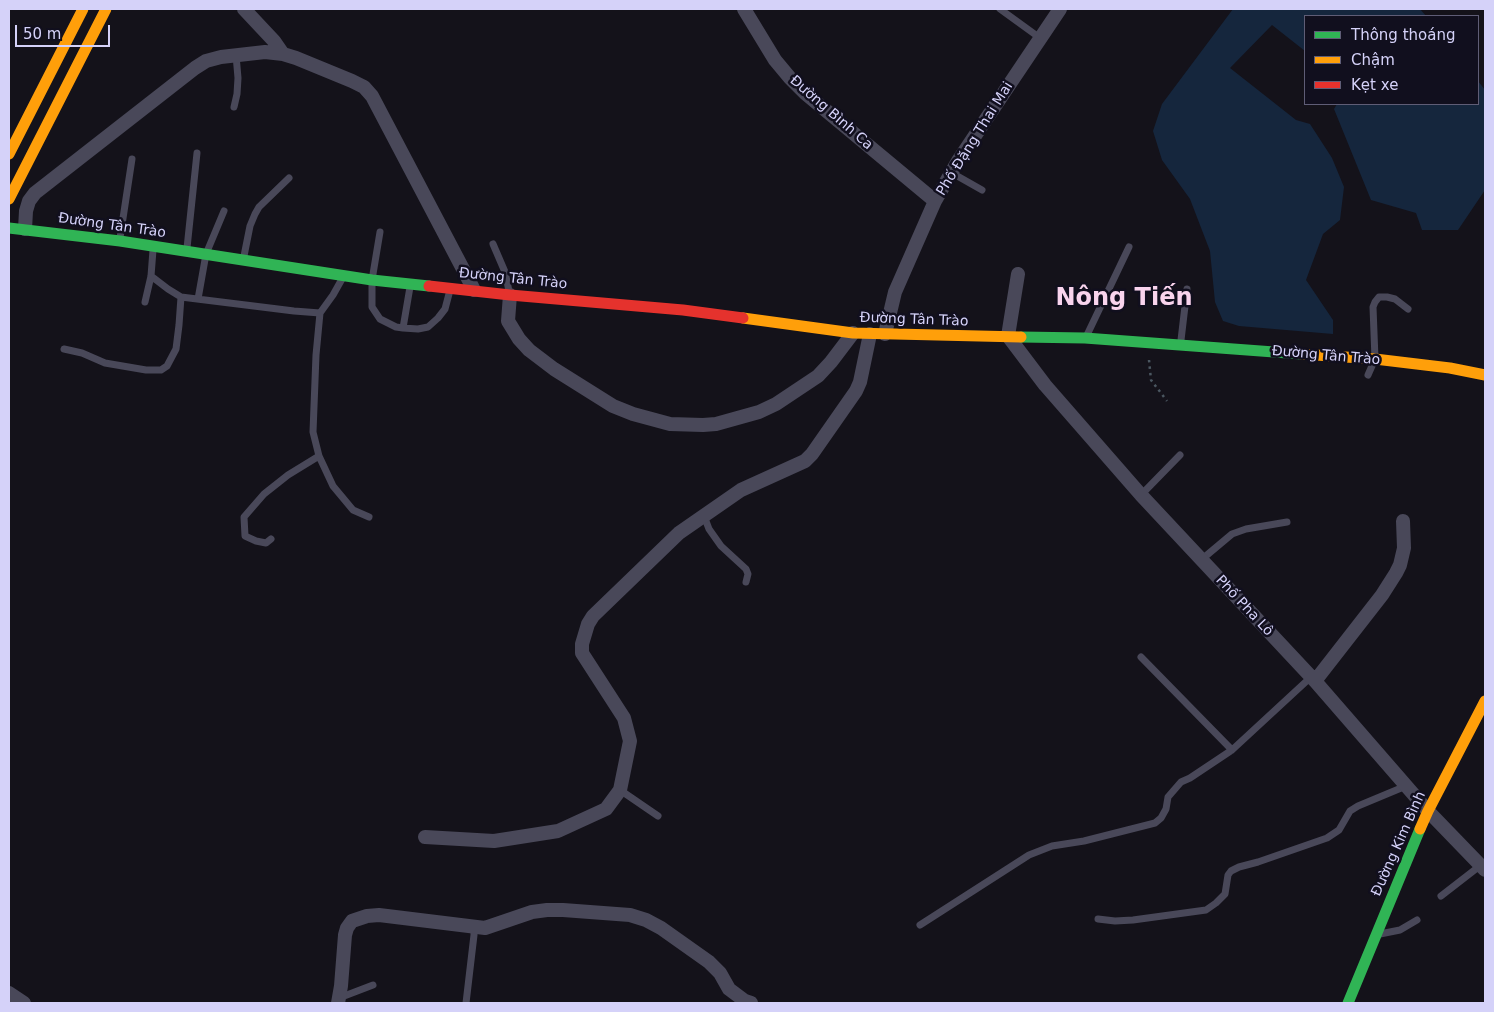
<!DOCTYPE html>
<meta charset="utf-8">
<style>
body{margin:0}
#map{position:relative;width:1494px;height:1012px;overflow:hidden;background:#14121a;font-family:"DejaVu Sans",sans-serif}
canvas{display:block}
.frame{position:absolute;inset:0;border:10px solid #d5d2f9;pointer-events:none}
.legend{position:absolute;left:1304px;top:15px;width:175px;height:90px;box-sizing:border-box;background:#110f1e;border:1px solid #5f5d76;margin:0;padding:6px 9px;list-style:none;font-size:15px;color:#d5d2f9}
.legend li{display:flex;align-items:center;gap:10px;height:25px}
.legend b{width:25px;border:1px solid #5f5d76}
.scale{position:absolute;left:15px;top:25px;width:95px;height:22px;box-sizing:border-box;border:2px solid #d5d2f9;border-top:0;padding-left:6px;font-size:15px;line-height:18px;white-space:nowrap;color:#d5d2f9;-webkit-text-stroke:4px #110f1e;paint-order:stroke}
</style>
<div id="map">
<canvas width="1494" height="1012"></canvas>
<div class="frame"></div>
<ul class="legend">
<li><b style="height:6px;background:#30b455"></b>Thông thoáng</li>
<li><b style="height:6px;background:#ff9f0a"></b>Chậm</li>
<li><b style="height:6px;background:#e5322d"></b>Kẹt xe</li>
</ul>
<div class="scale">50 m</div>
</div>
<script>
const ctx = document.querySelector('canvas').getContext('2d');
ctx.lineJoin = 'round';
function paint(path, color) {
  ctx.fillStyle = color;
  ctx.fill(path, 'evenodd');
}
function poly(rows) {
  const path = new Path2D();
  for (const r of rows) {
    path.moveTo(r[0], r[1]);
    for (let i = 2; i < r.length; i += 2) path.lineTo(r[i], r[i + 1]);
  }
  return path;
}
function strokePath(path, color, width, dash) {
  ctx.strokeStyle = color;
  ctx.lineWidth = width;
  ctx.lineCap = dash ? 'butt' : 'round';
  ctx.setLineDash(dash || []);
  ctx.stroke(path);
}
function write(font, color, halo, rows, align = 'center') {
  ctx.font = font + ' "DejaVu Sans",sans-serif';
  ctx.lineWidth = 5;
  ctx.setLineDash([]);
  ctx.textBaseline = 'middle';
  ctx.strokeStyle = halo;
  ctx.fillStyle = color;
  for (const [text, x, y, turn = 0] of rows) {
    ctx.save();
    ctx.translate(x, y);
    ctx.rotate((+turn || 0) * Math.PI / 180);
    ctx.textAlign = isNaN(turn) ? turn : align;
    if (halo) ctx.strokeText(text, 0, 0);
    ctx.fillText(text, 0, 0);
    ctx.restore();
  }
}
const water = poly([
 [1233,9,1420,9,1426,16,1305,16,1305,51,1272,25,1230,68,1296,120,1310,124,1332,158,1344,187,1340,220,1323,234,1306,280,1333,320,1333,334,1239,326,1223,321,1215,302,1210,251,1190,199,1162,160,1153,131,1162,104],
 [1478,81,1485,90,1485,190,1458,230,1422,230,1416,213,1371,200,1334,109,1337,104,1478,104]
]);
const path = poly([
 [1149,360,1151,380,1167,401]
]);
const lane = poly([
 [1000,9,1040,38],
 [234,107,237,94,238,78,236,55],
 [952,173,982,190],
 [380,232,372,280,372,307,380,319,396,327,403,328,418,329,428,327,438,318,445,309,450,290],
 [120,238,132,159],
 [493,244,505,272,509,291],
 [187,248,197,153],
 [244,256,250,226,255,214,259,207,289,178],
 [151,276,168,289,181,297,294,311,320,313,333,295,342,279],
 [198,299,206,254,224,211],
 [145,302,151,276,153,250],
 [320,313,316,355,313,432,319,456,333,486,353,510,369,517],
 [403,328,410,287],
 [1087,335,1129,247],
 [1181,340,1187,289],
 [64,349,82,353,105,363,146,370,161,370,167,366,176,349,179,325,181,297],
 [1368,375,1375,359,1373,307,1375,302,1379,297,1387,297,1395,299,1408,309],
 [1141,495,1180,455],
 [704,516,709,529,721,546,746,569,748,574,746,582],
 [271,539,266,543,256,541,245,536,244,517,264,494,288,475,319,456],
 [1201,560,1232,534,1246,529,1287,522],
 [1141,657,1232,750],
 [620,790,658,816],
 [1441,896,1481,865],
 [1098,919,1115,921,1133,920,1206,910,1216,903,1225,894,1228,875,1231,871,1239,867,1258,862,1327,838,1339,830,1350,811,1358,806,1406,786],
 [920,925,1029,855,1052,846,1084,841,1155,823,1161,818,1166,809,1168,797,1181,782,1190,778,1232,750,1311,677],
 [1380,934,1400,930,1417,920],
 [339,998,373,985],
 [466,1003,474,935,474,927]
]);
const street = poly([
 [244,9,274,41,283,54],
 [744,9,775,60,790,78,805,93,935,201],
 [25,229,26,211,29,201,35,193,195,68,206,61,221,57,265,52,283,54,296,58,352,81,364,87,372,96,474,290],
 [1018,274,1008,336,1045,385,1141,495,1315,681,1428,811,1485,870],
 [510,295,508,321,519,339,529,350,554,369,613,406,633,414,670,424,703,425,716,424,759,412,776,404,818,376,831,362,853,333],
 [885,334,895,292,935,201,958,161,1060,9],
 [1315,681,1382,595,1396,573,1400,565,1404,548,1403,521],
 [425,837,494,841,507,839,558,831,606,809,620,790,630,741,624,718,582,653,582,644,588,624,593,616,679,533,741,490,805,461,812,454,856,391,860,382,870,334],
 [9,993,24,1003],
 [338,1003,341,986,345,935,347,928,352,921,367,916,379,915,485,928,532,912,547,910,563,910,630,915,646,920,661,928,709,962,720,973,729,989,745,1001,751,1003]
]);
const fast = poly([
 [9,228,120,241,372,280,429,286],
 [1021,337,1085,338,1301,354],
 [1348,1003,1420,829]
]);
const slow = poly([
 [9,154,83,9],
 [9,199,106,9],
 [743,318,853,333,1021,337],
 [1301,354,1375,359,1450,368,1485,375],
 [1420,829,1428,811,1485,701]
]);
const jam = poly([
 [429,286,510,295,683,310,743,318]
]);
const streetNames = [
 ["Đường Bình Ca",831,113,41],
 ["Phố Đặng Thai Mai",975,139,-58],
 ["Đường Tân Trào",112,226,8],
 ["Đường Tân Trào",513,279,6],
 ["Đường Tân Trào",914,320,2],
 ["Đường Tân Trào",1326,356,5],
 ["Phố Pha Lô",1244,606,47],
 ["Đường Kim Bình",1399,844,-66]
];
const townNames = [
 ["Nông Tiến",1124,299]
];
paint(water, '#15263d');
strokePath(path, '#4b5761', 2.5, [2.5, 4]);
strokePath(lane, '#494859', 7);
strokePath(street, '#494859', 14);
strokePath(fast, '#30b455', 11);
strokePath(slow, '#ff9f0a', 11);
strokePath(jam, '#e5322d', 11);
write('14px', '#d5d2f9', '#110f1e', streetNames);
write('bold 24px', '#f9d4ed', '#110f1e', townNames);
</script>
